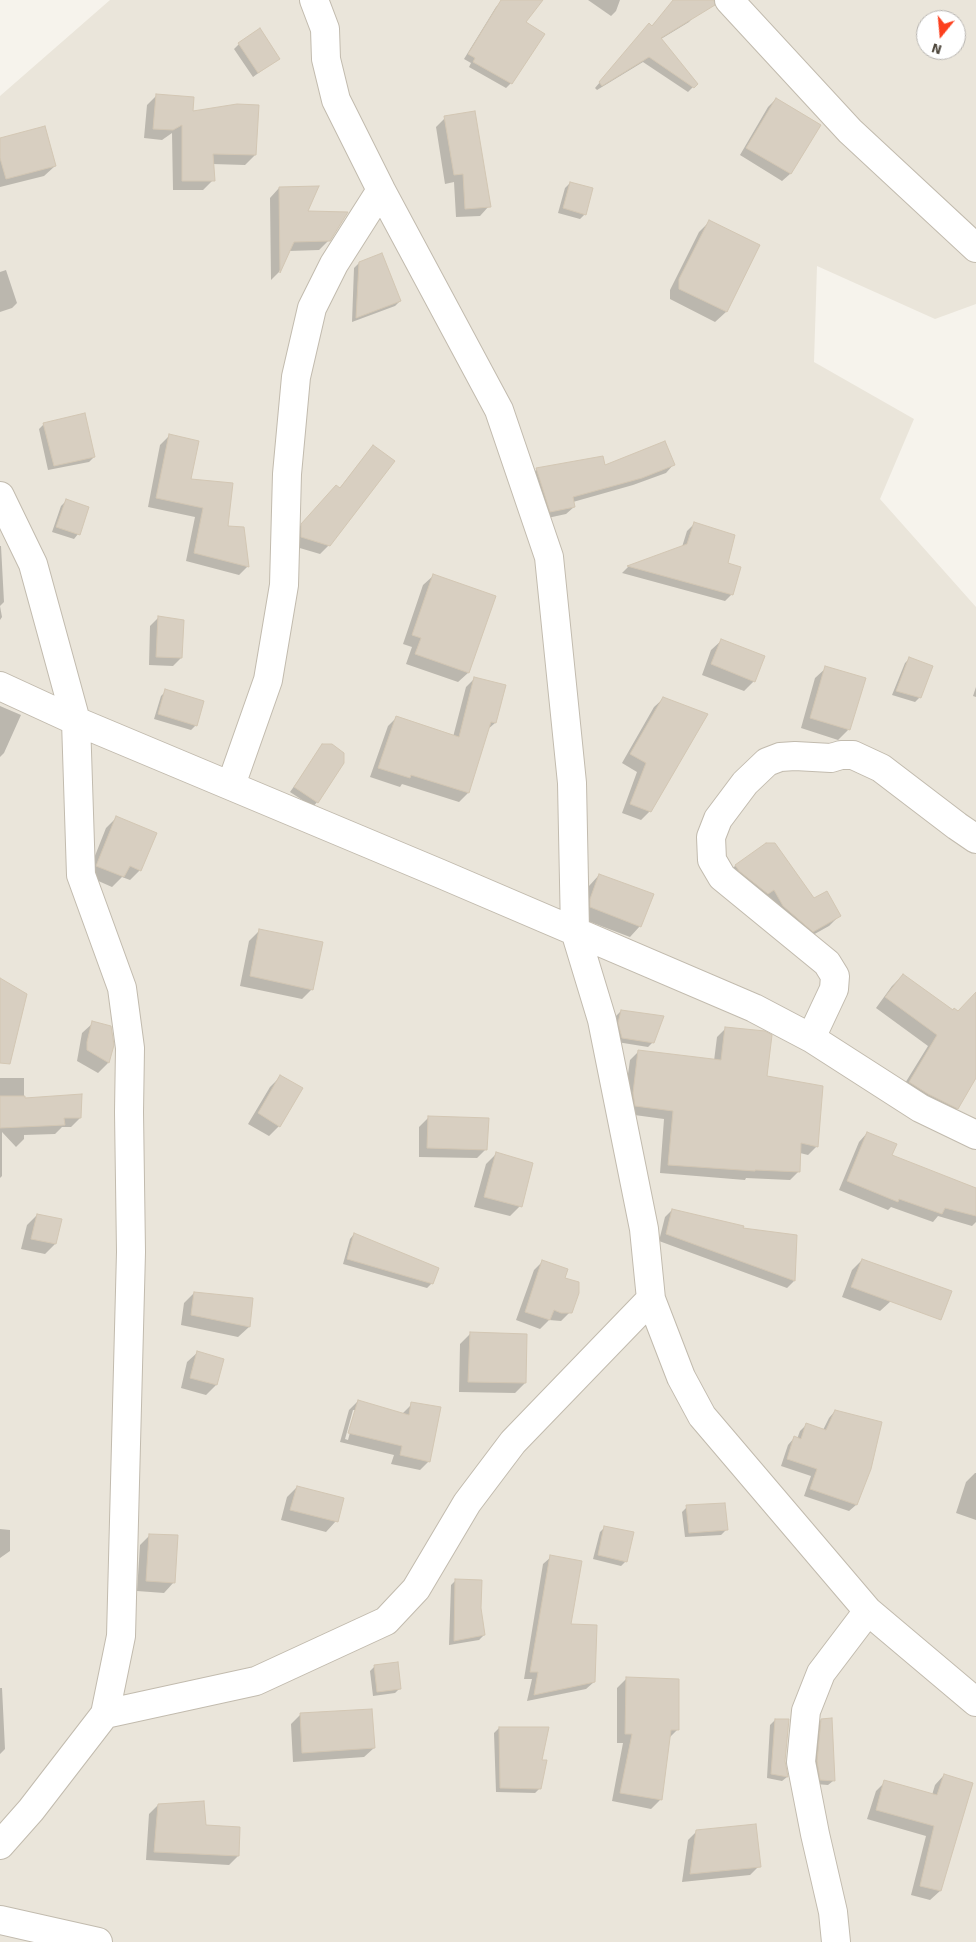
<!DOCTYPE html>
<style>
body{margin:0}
#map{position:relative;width:976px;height:1942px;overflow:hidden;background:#f6f3ec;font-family:Signika,sans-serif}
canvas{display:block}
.north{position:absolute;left:916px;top:10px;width:50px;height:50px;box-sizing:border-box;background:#fff;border:1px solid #b7b4b0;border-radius:50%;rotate:197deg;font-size:14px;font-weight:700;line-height:20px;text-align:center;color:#4b4439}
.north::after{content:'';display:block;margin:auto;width:18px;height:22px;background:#fc3f1d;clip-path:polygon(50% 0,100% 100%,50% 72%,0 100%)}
</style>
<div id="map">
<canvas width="976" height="1942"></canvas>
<div class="north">N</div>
</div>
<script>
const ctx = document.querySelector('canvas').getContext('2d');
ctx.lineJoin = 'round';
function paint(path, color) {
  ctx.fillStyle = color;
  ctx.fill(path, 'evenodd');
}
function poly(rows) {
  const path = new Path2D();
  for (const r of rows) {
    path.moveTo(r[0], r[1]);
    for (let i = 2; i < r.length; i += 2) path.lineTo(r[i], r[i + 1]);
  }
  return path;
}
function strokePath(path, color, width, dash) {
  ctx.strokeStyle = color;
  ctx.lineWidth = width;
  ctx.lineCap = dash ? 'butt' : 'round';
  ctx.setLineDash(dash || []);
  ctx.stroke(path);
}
const residential = poly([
 [110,0,976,0,976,304,935,319,817,266,814,362,914,419,880,499,976,607,976,1942,0,1942,0,96],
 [926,20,956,20,956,50,926,50]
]);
const shadow = poly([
 [510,0,541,0,524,22,511,83,506,88,469,67,471,63,464,59,496,7,501,2],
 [588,0,620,0,616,11,611,16],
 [674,0,695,0,694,16,689,22,661,39,696,84,688,92,643,62,597,90,595,88,645,29,651,27],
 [239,44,279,58,253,77,234,49],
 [157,95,192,113,255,155,245,165,212,164,213,180,203,190,173,190,172,133,162,140,144,138,147,105],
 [776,99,819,126,790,174,782,181,740,155,768,107],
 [445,118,489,206,480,216,456,217,454,182,445,184,436,127],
 [0,139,55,166,44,176,0,187],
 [570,183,585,214,580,219,558,213,565,188],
 [279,188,306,212,329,240,319,250,289,251,279,272,271,280,270,198],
 [710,221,759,246,726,312,715,322,670,299,670,290,699,232],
 [359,263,400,301,395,306,352,322,354,268],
 [6,270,17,303,12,308,0,312,0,272],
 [44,424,94,457,89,462,48,470,39,429],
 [169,436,189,480,226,527,248,566,239,575,186,561,195,517,148,507,160,445],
 [373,446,329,545,320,554,293,546,293,534,328,495,339,489],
 [673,465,666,473,633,485,573,502,574,507,566,514,543,519,530,477,537,469],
 [66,501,78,534,74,539,52,532,61,506],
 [694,524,726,564,732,594,725,601,622,573,628,567,682,547,687,531],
 [0,546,1,546,4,602,0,606,2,617,0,620],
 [433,576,494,597,468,673,458,682,406,664,412,647,403,644,423,585],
 [158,618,181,658,173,666,149,665,150,626],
 [722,640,754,681,744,691,702,675,711,650],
 [910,658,920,697,915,702,892,695,905,663],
 [826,668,848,730,838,740,801,728,815,678],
 [475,678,505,686,495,723,487,730,468,793,459,802,402,784,400,787,370,777,388,726,397,717,453,737,466,687],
 [976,687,976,697,973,696],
 [166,691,196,725,191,730,154,719,161,696],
 [664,698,650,811,641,820,622,813,637,772,622,763,654,707],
 [0,706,21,715,4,753,0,757],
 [323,746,317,802,313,807,290,792],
 [116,818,140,870,130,880,122,877,112,887,87,876,106,828],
 [735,866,814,900,839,916,829,926,802,941,725,876],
 [599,875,640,926,630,937,580,918,580,910,589,886],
 [260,930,312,989,302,999,240,986,249,941],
 [903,975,953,1011,958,1013,976,993,976,1071,957,1108,947,1119,899,1093,928,1046,876,1008,892,986],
 [621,1011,653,1042,648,1047,617,1042,614,1028,616,1016],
 [93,1023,113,1045,108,1063,98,1073,77,1061,82,1033],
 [726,1028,766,1077,817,1146,808,1155,800,1153,799,1171,790,1180,746,1178,745,1180,660,1173,664,1119,627,1114,624,1103,630,1060,639,1051,714,1061,717,1037],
 [280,1077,279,1126,269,1136,248,1124,270,1087],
 [0,1078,24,1078,24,1099,80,1118,71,1127,62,1127,55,1134,24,1135,24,1139,16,1147,2,1132,2,1176,0,1178],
 [428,1118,486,1149,477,1158,419,1157,419,1127],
 [867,1133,890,1156,976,1188,976,1222,972,1226,938,1216,933,1222,891,1207,888,1210,839,1190,859,1142],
 [496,1154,520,1206,510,1216,474,1207,486,1164],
 [672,1210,742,1229,796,1236,794,1281,787,1288,659,1241,665,1217],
 [37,1215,55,1244,45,1254,21,1249,27,1225],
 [354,1234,432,1283,427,1288,343,1264,350,1239],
 [862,1260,891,1301,880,1311,842,1297,852,1270],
 [543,1261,563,1278,570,1312,561,1321,549,1320,540,1329,516,1320,534,1270],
 [194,1293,251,1299,249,1327,238,1337,181,1325,184,1303],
 [470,1334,525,1383,515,1393,459,1392,460,1344],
 [198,1352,223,1360,216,1385,206,1395,181,1388,187,1362],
 [358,1401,402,1414,412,1404,429,1461,420,1470,391,1464,394,1455,340,1442,349,1410],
 [353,1410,356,1410,348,1440,345,1439],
 [835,1411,869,1468,856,1505,849,1511,804,1496,811,1476,781,1466,788,1445,794,1438,797,1439,800,1431,806,1425,823,1430,829,1418],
 [975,1473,976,1473,976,1520,956,1513,966,1482],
 [297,1487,336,1521,326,1532,281,1520,287,1497],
 [687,1507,726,1530,721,1535,685,1537,682,1512],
 [605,1527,626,1561,621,1566,593,1559,600,1532],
 [0,1529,10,1530,10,1551,0,1558],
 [150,1535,174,1582,164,1593,137,1591,140,1545],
 [551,1557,569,1625,594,1682,586,1689,527,1701,532,1679,524,1679,543,1564],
 [456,1580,480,1608,484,1635,479,1640,449,1645,451,1585],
 [375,1666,400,1688,395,1693,373,1696,370,1671],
 [626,1679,678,1729,668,1739,660,1800,651,1809,612,1801,623,1743,617,1743,617,1688],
 [0,1688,2,1688,5,1749,0,1754],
 [301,1714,374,1748,364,1757,293,1762,291,1724],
 [775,1720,787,1777,782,1781,767,1778,770,1725],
 [821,1720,833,1781,828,1785,816,1784,812,1767,816,1725],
 [499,1728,541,1761,540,1788,535,1793,496,1792,494,1733],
 [944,1775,972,1784,940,1891,930,1900,911,1895,926,1836,867,1819,876,1791,885,1782,932,1795,935,1785],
 [158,1805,204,1827,238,1856,229,1865,146,1860,149,1814],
 [697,1831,759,1866,750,1875,682,1882,688,1840]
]);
const building = poly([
 [501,0,543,0,526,22,545,34,512,84,473,62,475,58,468,54,501,0],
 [673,0,714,0,715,5,661,38,698,84,694,88,649,57,602,86,599,82,649,23,652,26,673,0],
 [260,28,280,59,258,73,238,43,260,28],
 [156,94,194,97,193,111,237,104,259,105,256,155,213,154,215,181,182,181,182,125,173,130,153,129,156,94],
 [776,98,821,125,791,174,746,148,776,98],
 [475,111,491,207,465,209,463,174,454,175,444,116,475,111],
 [45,126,56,166,6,179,0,158,0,138,45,126],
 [570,182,593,188,586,215,563,208,570,182],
 [319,186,308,211,348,212,330,241,294,242,280,273,279,187,319,186],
 [709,220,760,245,727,312,679,289,679,279,709,220],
 [382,253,401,301,356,318,359,262,382,253],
 [85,413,95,457,54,466,43,423,85,413],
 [169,434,199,441,191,479,233,483,228,526,244,527,249,567,194,553,203,508,156,498,169,434],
 [665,441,675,465,642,478,573,497,575,507,550,512,536,468,603,456,605,465,665,441],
 [373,445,395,461,330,546,301,537,301,524,336,485,340,488,373,445],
 [66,499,89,507,80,535,56,527,66,499],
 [694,522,735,535,728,563,741,567,733,595,627,566,687,544,694,522],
 [433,574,496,596,469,673,415,654,421,638,412,635,433,574],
 [158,616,184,620,182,658,156,657,158,616],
 [721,639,765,656,755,682,711,664,721,639],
 [909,657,933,666,921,698,896,691,909,657],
 [825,666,866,678,850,730,810,718,825,666],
 [474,677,506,685,496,723,491,722,469,793,411,775,410,778,378,768,396,716,459,737,474,677],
 [165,689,204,701,197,726,158,714,165,689],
 [663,697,708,714,651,812,630,804,646,763,630,754,663,697],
 [322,744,332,744,344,753,344,763,318,803,294,787,322,744],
 [116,816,157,833,141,871,130,866,124,877,96,866,116,816],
 [766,843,775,843,814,898,827,891,841,916,813,932,783,906,774,890,768,894,739,871,735,865,766,843],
 [599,874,654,894,641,927,590,907,590,899,599,874],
 [259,929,323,942,313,990,250,976,259,929],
 [903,974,953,1010,954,1008,958,1011,976,992,976,1078,958,1109,928,1094,909,1082,937,1035,885,997,903,974],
 [0,978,27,994,10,1064,0,1063,0,978],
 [621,1010,664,1016,654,1043,622,1038,618,1023,621,1010],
 [92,1021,111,1026,114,1045,109,1063,87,1050,87,1042,92,1021],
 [725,1027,765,1031,772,1035,767,1076,823,1086,818,1147,801,1143,800,1172,755,1170,755,1171,668,1165,673,1111,635,1106,633,1093,638,1050,721,1060,725,1027],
 [280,1075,303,1088,280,1127,258,1113,280,1075],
 [82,1094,81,1118,64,1118,65,1125,0,1128,0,1096,25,1096,25,1098,82,1094],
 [428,1116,489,1118,487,1150,427,1148,428,1116],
 [867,1132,897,1144,892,1155,976,1188,976,1216,945,1208,942,1214,899,1199,898,1202,847,1181,867,1132],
 [496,1152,533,1163,522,1207,484,1197,496,1152],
 [672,1209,744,1226,743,1228,797,1235,795,1281,666,1234,672,1209],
 [37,1214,62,1219,56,1244,31,1239,37,1214],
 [354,1233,439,1268,433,1284,347,1259,354,1233],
 [862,1259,952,1291,941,1320,851,1287,862,1259],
 [542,1260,568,1269,565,1278,579,1282,579,1293,572,1313,561,1313,554,1310,550,1320,525,1312,542,1260],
 [194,1292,253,1298,250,1327,191,1315,194,1292],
 [470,1332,527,1334,526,1383,468,1382,470,1332],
 [197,1351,224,1359,217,1385,190,1378,197,1351],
 [358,1400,409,1415,411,1402,441,1407,430,1462,400,1455,402,1446,348,1433,358,1400],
 [835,1410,882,1422,871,1469,857,1505,810,1489,817,1469,787,1459,794,1436,801,1439,806,1423,826,1430,835,1410],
 [297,1486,344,1498,338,1522,290,1510,297,1486],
 [725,1503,728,1530,689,1533,686,1505,725,1503],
 [604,1526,634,1532,627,1562,598,1555,604,1526],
 [149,1534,178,1535,175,1583,146,1581,149,1534],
 [550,1555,582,1561,571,1624,597,1625,595,1682,534,1695,538,1672,530,1672,550,1555],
 [455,1579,482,1580,481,1608,485,1635,454,1641,455,1579],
 [398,1662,401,1689,377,1692,374,1665,398,1662],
 [626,1677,679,1679,679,1730,671,1730,662,1800,620,1793,632,1734,625,1734,626,1677],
 [372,1709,375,1748,302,1753,300,1713,372,1709],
 [832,1718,835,1781,820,1780,817,1761,821,1719,832,1718],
 [775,1719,789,1719,785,1761,788,1777,771,1774,775,1719],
 [499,1727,549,1727,542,1760,547,1760,541,1789,500,1788,499,1727],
 [944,1774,973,1783,941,1891,920,1886,934,1826,876,1810,884,1780,937,1795,944,1774],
 [204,1801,206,1825,240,1827,239,1856,154,1852,158,1804,204,1801],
 [756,1824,761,1867,690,1874,696,1830,756,1824]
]);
const minor = poly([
 [314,0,325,29,326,59,336,100,381,190,499,410,549,557,572,783,575,931,602,1020,644,1229,651,1299,681,1377,702,1416,868,1611,976,1702],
 [729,0,850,131,976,248],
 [0,496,33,564,76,721,81,875,122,988,130,1048,129,1112,131,1252,121,1636,105,1714,31,1810,0,1845],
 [0,686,76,721,441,874,754,1008,811,1038,920,1108,976,1135],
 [231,785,268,680,284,585,287,474,296,377,312,308,334,264,381,190],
 [811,1038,834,989,835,976,827,963,722,877,712,860,711,837,718,819,745,783,767,762,780,757,795,756,831,758,841,755,853,755,881,768,957,826,976,839],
 [105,1714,256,1681,386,1621,416,1589,467,1503,513,1442,651,1299],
 [0,1920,98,1942],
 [836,1942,833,1912,815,1834,801,1762,806,1711,821,1673,868,1611]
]);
paint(residential, '#eae5da');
paint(shadow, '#0003');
paint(building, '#d8cfc1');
strokePath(building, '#d3c7b4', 1);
strokePath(minor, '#c2bbae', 30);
strokePath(minor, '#fff', 28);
</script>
